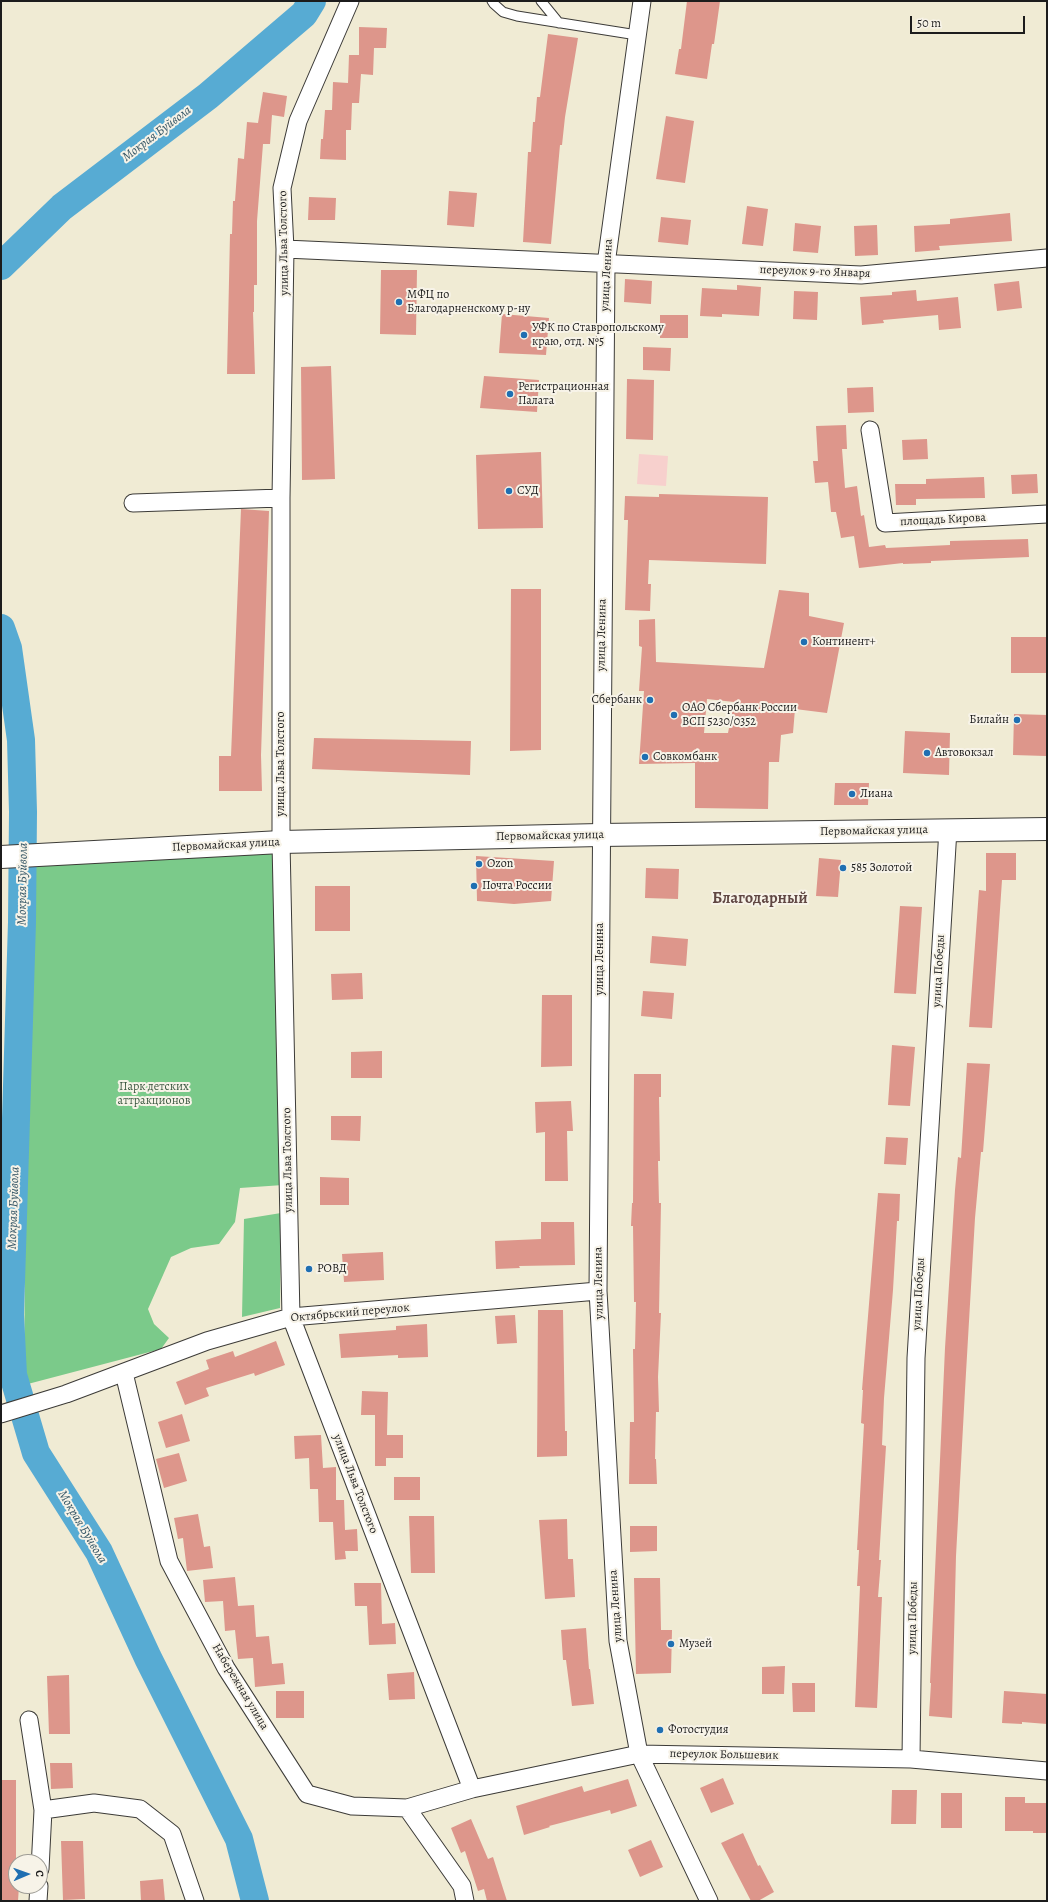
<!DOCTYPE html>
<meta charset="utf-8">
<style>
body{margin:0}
#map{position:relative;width:1048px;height:1902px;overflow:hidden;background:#f0ebd4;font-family:Alegreya,serif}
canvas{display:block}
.frame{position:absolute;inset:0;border:2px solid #1c1c1c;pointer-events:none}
.north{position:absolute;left:8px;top:1854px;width:40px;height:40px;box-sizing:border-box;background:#f7f3e8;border:1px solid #9f9d96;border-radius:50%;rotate:88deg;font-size:11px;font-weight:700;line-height:16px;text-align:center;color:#1c1c1c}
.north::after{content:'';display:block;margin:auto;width:14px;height:18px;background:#1f6fb2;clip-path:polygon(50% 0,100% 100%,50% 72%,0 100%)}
.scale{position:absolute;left:910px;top:16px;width:115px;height:18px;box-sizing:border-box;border:2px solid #1c1c1c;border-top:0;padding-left:5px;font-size:12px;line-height:14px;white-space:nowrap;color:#1c1c1c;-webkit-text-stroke:3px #f7f3e8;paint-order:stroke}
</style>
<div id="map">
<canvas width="1048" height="1902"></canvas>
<div class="frame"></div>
<div class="north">С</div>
<div class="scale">50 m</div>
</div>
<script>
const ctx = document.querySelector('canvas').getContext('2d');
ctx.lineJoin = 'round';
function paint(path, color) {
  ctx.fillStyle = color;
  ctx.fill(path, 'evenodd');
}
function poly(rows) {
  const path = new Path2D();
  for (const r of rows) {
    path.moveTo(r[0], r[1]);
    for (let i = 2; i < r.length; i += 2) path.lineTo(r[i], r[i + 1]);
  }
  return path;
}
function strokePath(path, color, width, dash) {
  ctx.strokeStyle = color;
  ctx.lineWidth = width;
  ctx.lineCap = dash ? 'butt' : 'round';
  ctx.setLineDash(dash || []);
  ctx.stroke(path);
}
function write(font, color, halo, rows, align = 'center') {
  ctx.font = font + ' Alegreya,serif';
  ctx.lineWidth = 4;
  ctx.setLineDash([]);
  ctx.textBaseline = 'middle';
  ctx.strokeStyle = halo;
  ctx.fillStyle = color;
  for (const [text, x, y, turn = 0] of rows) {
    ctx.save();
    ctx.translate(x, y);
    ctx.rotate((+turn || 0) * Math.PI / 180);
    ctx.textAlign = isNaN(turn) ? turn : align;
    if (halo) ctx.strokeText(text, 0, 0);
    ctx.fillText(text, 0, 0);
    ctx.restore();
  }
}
const built = poly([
 [639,454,668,456,666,486,637,484]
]);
const green = poly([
 [276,848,283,1185,240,1188,235,1222,219,1244,191,1248,171,1257,148,1309,154,1324,169,1338,161,1349,24,1385,28,866],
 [281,1213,280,1308,242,1317,244,1219]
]);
const river = poly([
 [1,266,62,207,208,96,304,14,312,1],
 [1,628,8,648,21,740,23,812,22,922,10,1315,13,1375,36,1453,99,1552,148,1658,239,1839,255,1901]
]);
const building = poly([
 [687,1,720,1,714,44,712,44,707,79,675,74,679,49,681,49],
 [359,27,387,28,386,48,374,48,373,75,361,74,359,103,352,103,351,130,346,130,346,160,320,159,321,139,323,139,325,110,332,110,333,82,348,83,349,55,359,55],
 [548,34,578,38,565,117,562,145,560,145,551,244,523,242,528,152,531,152,533,122,535,122,537,97,540,97],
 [263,92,287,96,284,117,272,115,270,144,263,144,257,221,257,285,254,285,254,312,253,312,255,374,227,374,230,234,232,234,233,201,235,201,238,158,244,159,247,122,258,123],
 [666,116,694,121,685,183,656,179],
 [449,191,477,193,474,227,447,225],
 [309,197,336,198,335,220,308,220],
 [747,206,768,209,763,246,742,244],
 [1010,213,1012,241,939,246,940,250,915,252,914,226,950,224,950,219],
 [661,217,691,220,688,245,658,242],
 [795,223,821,226,818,253,793,251],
 [877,225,878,255,855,256,854,226],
 [381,270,417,270,416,335,380,334],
 [625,279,652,281,651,304,624,302],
 [1019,281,1022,308,997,311,994,284],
 [737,285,761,287,759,316,722,314,722,317,700,316,702,288,737,290],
 [916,290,917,301,958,297,961,328,939,330,938,315,883,320,884,323,862,325,860,297,892,295,892,292],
 [794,291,818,292,817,320,793,319],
 [502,314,549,318,546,355,499,353],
 [660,315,688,315,688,338,660,338],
 [643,347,671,348,670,371,643,370],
 [331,366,335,479,302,480,301,367],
 [484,376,539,380,537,412,480,408],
 [627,379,654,380,653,440,626,439],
 [873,387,874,412,848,413,847,388],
 [846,425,847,449,842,449,845,488,857,486,861,516,864,515,869,547,885,545,886,548,950,545,950,541,1028,539,1029,557,931,561,931,563,903,564,903,563,859,568,854,536,841,538,836,512,831,512,828,482,815,483,813,461,818,461,816,426],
 [927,439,928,459,903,460,902,440],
 [541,452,543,528,478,529,476,455],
 [1037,474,1038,493,1012,494,1011,475],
 [984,477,985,498,916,499,916,505,896,505,895,484,926,484,926,479],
 [659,494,768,497,766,564,649,560,648,584,651,584,650,611,625,610,628,520,624,520,625,496,659,497],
 [241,509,269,511,261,755,262,791,219,791,219,756,231,756],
 [511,589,541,589,541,750,510,751],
 [779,590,809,593,809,616,844,623,827,713,795,709,793,733,781,735,779,762,769,762,768,809,695,808,695,763,639,764,644,691,639,691,642,647,639,646,639,620,655,619,656,662,764,668],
 [707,699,734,702,728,733,704,733],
 [1011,637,1047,637,1047,673,1011,673],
 [1014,714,1047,715,1046,756,1013,755],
 [905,731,950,733,949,775,903,773],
 [314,738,471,741,470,775,312,769],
 [835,783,869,783,868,805,834,805],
 [986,853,1016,853,1016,880,1002,880,992,1028,969,1027,979,890,986,891],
 [476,856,554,861,551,901,514,904,477,901],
 [819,858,841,860,838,897,816,896],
 [646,868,679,869,678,899,645,898],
 [315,886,350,886,350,931,315,931],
 [900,906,922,907,916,994,894,993],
 [652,936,688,939,686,966,650,963],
 [362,973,363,999,332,1000,331,974],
 [643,991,674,993,672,1019,641,1016],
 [542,995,572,995,572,1066,541,1067],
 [892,1045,915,1047,910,1106,888,1105],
 [382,1051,382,1078,351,1078,351,1052],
 [967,1063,990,1064,983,1152,981,1152,975,1218,965,1390,956,1556,952,1718,929,1716,931,1683,930,1683,945,1348,955,1190,958,1157,961,1158],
 [634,1074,661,1074,661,1097,659,1097,660,1161,658,1161,659,1203,661,1203,659,1313,661,1313,658,1377,659,1412,656,1412,655,1459,656,1459,657,1484,629,1484,630,1422,634,1422,633,1349,635,1349,636,1302,634,1302,633,1226,631,1226,632,1203,633,1203],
 [571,1101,573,1131,567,1131,568,1181,545,1181,545,1132,536,1133,535,1102],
 [331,1116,361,1116,360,1141,331,1140],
 [886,1137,908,1138,906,1165,884,1164],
 [320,1177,349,1178,349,1205,320,1205],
 [878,1193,900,1194,899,1221,897,1221,893,1290,884,1398,882,1445,886,1446,879,1560,881,1560,878,1597,882,1597,877,1708,855,1707,860,1586,857,1586,859,1550,857,1550,864,1424,861,1423,863,1390,862,1390],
 [541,1222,574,1222,575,1265,519,1266,520,1268,496,1269,495,1241,541,1239],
 [383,1252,384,1280,344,1282,342,1254],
 [538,1310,563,1310,565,1431,567,1431,567,1456,537,1457],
 [515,1315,517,1343,497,1344,495,1316],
 [427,1324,428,1357,398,1358,398,1355,341,1358,339,1334,396,1330,396,1326],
 [276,1341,285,1365,255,1376,254,1373,206,1388,209,1396,185,1405,176,1382,209,1369,206,1360,233,1351,235,1357],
 [362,1391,388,1392,387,1435,403,1435,403,1458,386,1458,386,1466,375,1466,375,1415,361,1415],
 [182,1414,190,1441,166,1448,158,1422],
 [321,1435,323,1468,336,1467,336,1500,344,1500,345,1530,357,1529,358,1551,345,1551,346,1559,335,1560,333,1522,319,1522,318,1489,310,1489,309,1458,295,1459,294,1436],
 [179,1453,187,1481,164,1488,156,1459],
 [394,1477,420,1477,420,1500,394,1500],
 [198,1514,204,1547,210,1546,213,1568,187,1571,183,1538,178,1539,174,1518],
 [409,1516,434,1516,435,1573,411,1573],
 [567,1519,568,1559,573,1559,575,1597,545,1599,539,1520],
 [630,1526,657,1526,657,1551,630,1552],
 [235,1577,238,1606,254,1605,256,1637,269,1636,272,1664,283,1663,285,1684,255,1687,253,1658,238,1659,235,1630,225,1631,223,1601,205,1602,203,1580],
 [634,1578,660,1578,661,1630,672,1630,671,1673,636,1674],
 [354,1583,381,1583,382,1624,395,1623,396,1644,369,1645,367,1606,355,1606],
 [586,1628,589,1669,590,1669,594,1704,572,1706,566,1660,563,1660,561,1630],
 [785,1666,784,1694,762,1694,762,1667],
 [414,1672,415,1699,389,1700,387,1674],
 [69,1675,70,1734,49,1734,47,1676],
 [792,1683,815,1683,815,1712,793,1712],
 [276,1691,304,1691,304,1718,276,1718],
 [1004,1691,1047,1694,1047,1724,1022,1722,1022,1724,1002,1723],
 [50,1763,72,1763,73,1788,51,1789],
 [723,1778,734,1804,711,1813,700,1788],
 [628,1779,637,1806,611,1814,610,1810,549,1826,550,1827,524,1835,516,1806,582,1786,584,1792],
 [1,1780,16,1780,16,1886,19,1886,18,1901,1,1900],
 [892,1790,917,1790,916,1824,891,1824],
 [941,1793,962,1793,962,1828,941,1828],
 [1005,1797,1025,1797,1025,1803,1047,1803,1047,1833,1033,1833,1033,1831,1005,1831],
 [471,1819,488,1859,493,1857,507,1901,487,1901,484,1889,478,1891,465,1851,461,1853,451,1828],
 [743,1833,758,1866,760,1865,774,1892,758,1901,751,1901,721,1843],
 [651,1840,663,1867,640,1877,628,1850],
 [61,1841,83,1841,85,1899,63,1900],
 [163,1879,165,1901,141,1901,140,1881]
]);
const lane = poly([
 [492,1,494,4,503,12,517,16,637,35],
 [541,1,559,23]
]);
const street = poly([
 [642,1,606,264,598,1291,618,1641,639,1754,709,1901],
 [285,249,861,275,1047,258],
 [870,430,885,523,1047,514],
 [281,498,281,842,291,1317,472,1789],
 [133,503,281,498,285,249,282,188,298,121,350,1],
 [124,1373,169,1561,226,1668,307,1794,352,1806,407,1808,472,1789,639,1754,911,1759,1047,1771],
 [1,1414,66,1394,207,1341,291,1317,598,1291],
 [29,1720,43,1810,40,1869],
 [911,1759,916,1358,948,829],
 [407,1808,462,1886,465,1901],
 [43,1810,94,1803,140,1809,172,1834,195,1901],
 [38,1901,39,1886]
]);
const secondary = poly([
 [1,857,281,842,600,835,1047,829]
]);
const markers = [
 [399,302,4,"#1f6fb2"],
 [524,335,4,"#1f6fb2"],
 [510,394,4,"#1f6fb2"],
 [509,491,4,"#1f6fb2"],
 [804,642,4,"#1f6fb2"],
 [650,700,4,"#1f6fb2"],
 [674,715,4,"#1f6fb2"],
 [1017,720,4,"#1f6fb2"],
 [927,753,4,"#1f6fb2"],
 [645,757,4,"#1f6fb2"],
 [852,794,4,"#1f6fb2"],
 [479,864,4,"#1f6fb2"],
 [843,868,4,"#1f6fb2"],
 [474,886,4,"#1f6fb2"],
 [309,1269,4,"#1f6fb2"],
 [671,1644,4,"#1f6fb2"],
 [660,1730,4,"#1f6fb2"]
];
const streetNames = [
 ["улица Льва Толстого",284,243,-91],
 ["переулок 9-го Января",815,272,2],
 ["улица Ленина",607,275,-87],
 ["площадь Кирова",943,520,-3],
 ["улица Ленина",602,635,-89],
 ["улица Льва Толстого",281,764,-90],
 ["Первомайская улица",874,831,-1],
 ["Первомайская улица",550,836,-1],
 ["Первомайская улица",226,845,-3],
 ["улица Ленина",600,959,-90],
 ["улица Победы",939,971,-87],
 ["улица Льва Толстого",288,1160,-91],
 ["улица Ленина",599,1283,-91],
 ["улица Победы",919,1294,-87],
 ["Октябрьский переулок",350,1313,-5],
 ["улица Льва Толстого",355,1484,69],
 ["улица Ленина",616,1606,-94],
 ["улица Победы",913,1618,-89],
 ["Набережная улица",240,1687,59],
 ["переулок Большевик",724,1755,1]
];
const poiNames = [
 ["МФЦ по",407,295],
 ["Благодарненскому р-ну",407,309],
 ["УФК по Ставропольскому",532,328],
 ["краю, отд. №5",532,342],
 ["Регистрационная",518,387],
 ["Палата",518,401],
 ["СУД",517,491],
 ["Континент+",812,642],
 ["Сбербанк",642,700,"right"],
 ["ОАО Сбербанк России",682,708],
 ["ВСП 5230/0352",682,722],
 ["Билайн",1009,720,"right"],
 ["Автовокзал",935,753],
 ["Совкомбанк",653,757],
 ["Лиана",860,794],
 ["Ozon",487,864],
 ["585 Золотой",851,868],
 ["Почта России",482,886],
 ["РОВД",317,1269],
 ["Музей",679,1644],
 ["Фотостудия",668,1730]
];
const parkNames = [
 ["Парк детских",154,1087],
 ["аттракционов",154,1101]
];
const waterNames = [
 ["Мокрая Буйвола",157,134,-37],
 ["Мокрая Буйвола",23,884,-89],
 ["Мокрая Буйвола",14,1208,-88],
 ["Мокрая Буйвола",82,1527,59]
];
const districtNames = [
 ["Благодарный",760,899]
];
paint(built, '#f7d0cd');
paint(green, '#7bca8a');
strokePath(river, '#57abd3', 28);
paint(building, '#dd968b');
strokePath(lane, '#3c3b38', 11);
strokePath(street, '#3c3b38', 19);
strokePath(secondary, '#3c3b38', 24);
strokePath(lane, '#fff', 9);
strokePath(street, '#fff', 17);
strokePath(secondary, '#fff', 22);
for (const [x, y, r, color] of markers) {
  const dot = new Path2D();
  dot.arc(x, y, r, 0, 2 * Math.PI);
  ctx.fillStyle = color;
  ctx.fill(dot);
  strokePath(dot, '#f7f3e8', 1.5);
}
write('12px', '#1c1c1c', '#f7f3e8', streetNames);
write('12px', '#1c1c1c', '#f7f3e8', poiNames, 'left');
write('12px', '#3d5942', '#f7f3e8', parkNames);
write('italic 13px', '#345565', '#f7f3e8', waterNames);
write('bold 16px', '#604743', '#f7f3e8', districtNames);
</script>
